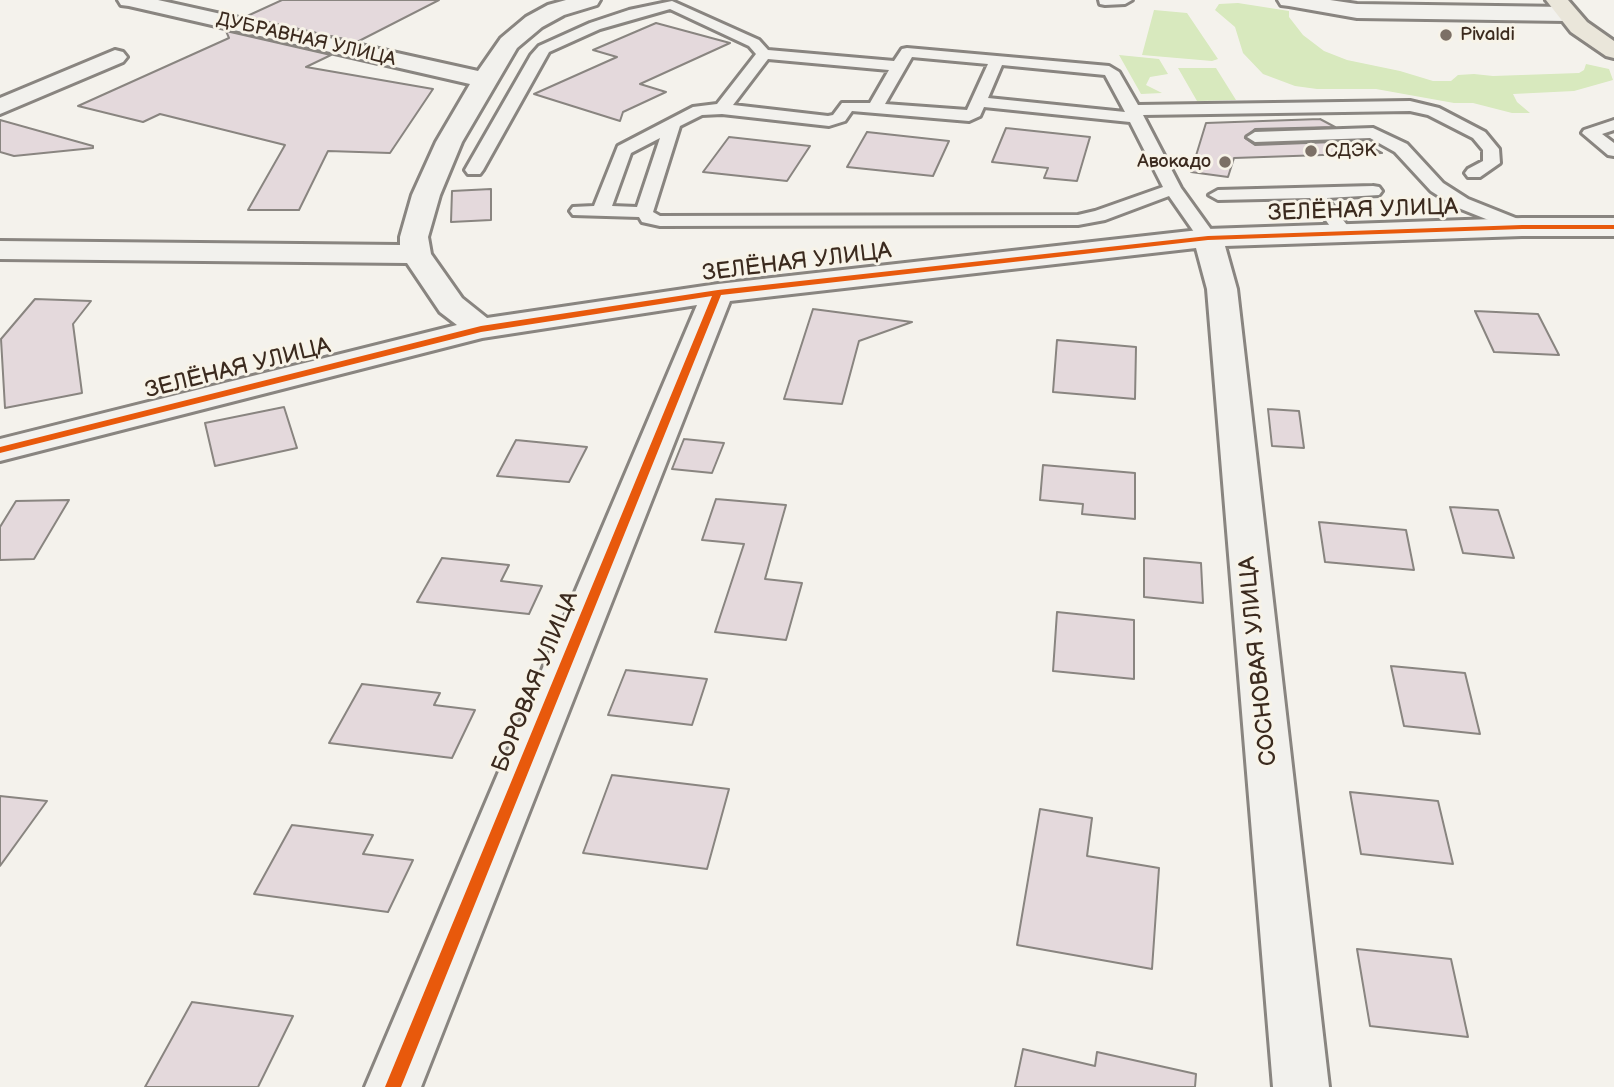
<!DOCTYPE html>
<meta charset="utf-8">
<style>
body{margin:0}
canvas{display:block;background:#f4f2ec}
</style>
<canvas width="1614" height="1087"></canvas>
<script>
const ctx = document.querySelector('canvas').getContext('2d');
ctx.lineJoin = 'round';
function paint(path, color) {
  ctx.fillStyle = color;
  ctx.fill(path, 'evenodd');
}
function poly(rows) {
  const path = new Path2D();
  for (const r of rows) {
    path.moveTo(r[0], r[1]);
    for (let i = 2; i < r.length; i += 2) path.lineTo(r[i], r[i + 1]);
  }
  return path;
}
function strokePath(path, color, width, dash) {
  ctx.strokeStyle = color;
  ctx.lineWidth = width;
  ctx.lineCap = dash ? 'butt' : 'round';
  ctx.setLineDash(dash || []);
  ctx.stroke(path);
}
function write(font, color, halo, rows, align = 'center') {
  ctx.font = font + ' "Balsamiq Sans",sans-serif';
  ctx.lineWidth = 6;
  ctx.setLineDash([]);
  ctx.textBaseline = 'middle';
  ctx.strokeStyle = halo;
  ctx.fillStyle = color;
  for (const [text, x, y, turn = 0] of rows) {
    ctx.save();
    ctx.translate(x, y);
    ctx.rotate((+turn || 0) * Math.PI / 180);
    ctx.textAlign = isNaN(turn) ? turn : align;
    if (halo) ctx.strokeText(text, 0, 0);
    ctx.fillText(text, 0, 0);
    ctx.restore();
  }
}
const green = poly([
 [1238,3,1289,11,1289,17,1303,35,1324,51,1347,60,1400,71,1433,81,1451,81,1458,75,1474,74,1493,76,1579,73,1584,70,1586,64,1609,69,1613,80,1574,91,1513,94,1517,102,1530,113,1512,113,1473,103,1454,103,1376,89,1317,89,1295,86,1263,74,1243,53,1235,27,1215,10,1219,4],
 [1154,10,1187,13,1218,59,1212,61,1142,55],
 [1119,55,1159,59,1168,74,1150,77,1146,85,1162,93,1141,94],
 [1178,68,1216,68,1236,100,1197,101]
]);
const building = poly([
 [282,0,439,0,357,42,245,17,282,0],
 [656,23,730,43,640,84,666,92,623,112,620,121,534,94,617,57,593,50,656,23],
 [226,31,331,55,306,67,433,89,390,153,328,151,299,210,248,210,285,145,160,114,143,122,78,106,229,38,226,31],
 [1320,119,1335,127,1255,129,1245,138,1255,145,1360,141,1382,153,1234,158,1228,177,1191,172,1206,123,1320,119],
 [0,120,93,146,93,148,14,156,0,152,0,120],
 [1006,128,1090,137,1077,181,1044,178,1048,168,992,162,1006,128],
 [867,132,949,141,933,176,847,167,867,132],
 [729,137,810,146,787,181,703,172,729,137],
 [491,189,491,220,451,222,452,191,491,189],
 [35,299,91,301,73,324,82,393,5,408,1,339,35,299],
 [813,309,912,322,859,341,842,404,784,399,813,309],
 [1475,311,1538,314,1559,355,1494,352,1475,311],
 [1057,340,1136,347,1135,399,1053,392,1057,340],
 [284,407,297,448,215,466,205,423,284,407],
 [1268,409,1299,411,1304,448,1272,446,1268,409],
 [684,439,724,443,712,473,672,469,684,439],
 [516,440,587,447,569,482,497,476,516,440],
 [1043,465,1135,473,1135,519,1082,514,1083,504,1040,500,1043,465],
 [716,499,786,505,765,579,802,583,786,640,715,632,744,544,702,540,716,499],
 [69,500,34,559,0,560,0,527,16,501,69,500],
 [1450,507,1498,510,1514,558,1463,553,1450,507],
 [1319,522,1406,530,1414,570,1325,562,1319,522],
 [442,558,509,565,501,581,542,586,529,614,417,602,442,558],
 [1144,558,1201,563,1203,603,1144,597,1144,558],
 [1057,612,1134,620,1134,679,1053,671,1057,612],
 [1391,666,1465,673,1480,734,1404,726,1391,666],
 [626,670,707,679,692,725,608,715,626,670],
 [362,684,440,693,434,705,475,710,452,758,329,743,362,684],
 [612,775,729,789,707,869,583,853,612,775],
 [1350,792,1438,801,1453,864,1361,854,1350,792],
 [0,796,47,801,0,866,0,796],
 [1040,809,1092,818,1087,856,1159,868,1152,969,1017,945,1040,809],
 [292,825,373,835,363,854,413,860,388,912,254,894,292,825],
 [1357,949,1451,959,1468,1037,1370,1026,1357,949],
 [192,1002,293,1016,258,1087,145,1087,192,1002],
 [1023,1049,1095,1066,1097,1052,1196,1074,1195,1087,1015,1087,1023,1049]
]);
const lane = poly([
 [1099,0,1132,0,1125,4,1105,5,1100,4,1099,0],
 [672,1,759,40,768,50,894,61,902,49,907,48,1109,66,1119,72,1138,105,1410,101,1439,108,1485,132,1499,149,1500,163,1480,177,1468,177,1465,173,1468,169,1483,161,1483,150,1473,138,1428,115,1410,111,1143,115,1181,188,1217,238,1215,242,1201,242,1169,196,1105,220,1078,225,660,226,642,222,639,217,573,215,570,211,573,207,594,206,618,146,693,107,717,104,756,54,749,46,670,9,600,29,549,52,483,170,480,174,468,174,465,170,531,55,539,46,590,23,629,10,672,1],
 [912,57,988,64,967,110,885,104,912,57],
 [768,59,889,70,870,103,842,103,833,115,828,116,733,105,768,59],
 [1002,65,1105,75,1125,112,988,98,1002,65],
 [984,107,1130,122,1163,187,1095,211,1078,215,660,216,653,212,680,126,702,115,722,114,829,126,845,121,852,111,969,121,980,116,984,107],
 [660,138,637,207,612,206,631,153,660,138],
 [1614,120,1614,130,1602,134,1614,143,1614,156,1608,155,1582,133,1584,130,1614,120],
 [1373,128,1407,144,1443,183,1468,199,1528,223,1531,227,1522,232,1516,231,1456,207,1431,191,1395,152,1370,138,1255,142,1247,137,1255,132,1373,128],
 [1373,186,1379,187,1382,191,1379,195,1327,198,1352,232,1343,238,1337,236,1310,198,1218,200,1209,195,1218,190,1373,186]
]);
const street = poly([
 [118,0,158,0,478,71,501,38,526,17,548,5,566,0,600,0,597,5,564,15,542,27,517,48,462,142,440,195,428,237,431,254,462,298,487,318,718,284,1208,229,1522,218,1614,218,1614,236,1522,236,1225,246,1237,289,1329,1087,1273,1087,1207,289,1196,248,730,301,421,1087,365,1087,697,305,482,338,0,461,0,439,457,325,440,312,407,263,0,259,0,241,400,245,400,237,412,195,436,142,470,84,129,6,121,5,118,0],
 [1278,0,1330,0,1357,4,1566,7,1574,9,1577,14,1574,19,1566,21,1357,18,1289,6,1281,5,1278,0],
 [115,50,123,52,127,57,123,62,0,114,0,98,115,50]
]);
const primary = poly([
 [1546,0,1568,0,1587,22,1614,41,1614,58,1606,56,1571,32,1546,0]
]);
const cycleway = poly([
 [1522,225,1614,225,1614,229,1522,229,1208,240,721,295,401,1087,385,1087,712,296,481,332,0,453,0,447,481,326,718,290,1208,236,1522,225]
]);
const markers = [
 [1446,35,7,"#7c7066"],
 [1311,151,7,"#7c7066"],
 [1225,162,7,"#7c7066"]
];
const farPoinames = [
 ["Pivaldi",1460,35],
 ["СДЭК",1325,151],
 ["Авокадо",1211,162,"right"]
];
const farStreetnames = [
 ["ДУБРАВНАЯ УЛИЦА",306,40,13]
];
const streetNames = [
 ["ЗЕЛЁНАЯ УЛИЦА",1363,211,-2],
 ["ЗЕЛЁНАЯ УЛИЦА",797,263,-7],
 ["ЗЕЛЁНАЯ УЛИЦА",238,369,-14],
 ["СОСНОВАЯ УЛИЦА",1259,661,-96],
 ["БОРОВАЯ УЛИЦА",536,682,-68]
];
paint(green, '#d8e9be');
paint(building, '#e4d9dc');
strokePath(building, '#898580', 2);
strokePath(lane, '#898580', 6);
strokePath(street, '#898580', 6);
strokePath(primary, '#898580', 6);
paint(lane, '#f2f1ed');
paint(street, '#f2f1ed');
paint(primary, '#eae6da');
paint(cycleway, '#e8590c');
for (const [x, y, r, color] of markers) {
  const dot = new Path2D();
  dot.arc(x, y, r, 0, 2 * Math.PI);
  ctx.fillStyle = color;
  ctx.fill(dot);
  strokePath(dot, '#f7f3e8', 2.5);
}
write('19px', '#3b2a1e', '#f7f3e8', farPoinames, 'left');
write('19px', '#3b2a1e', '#f7f3e8', farStreetnames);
write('23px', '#3b2a1e', '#f7f3e8', streetNames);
</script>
